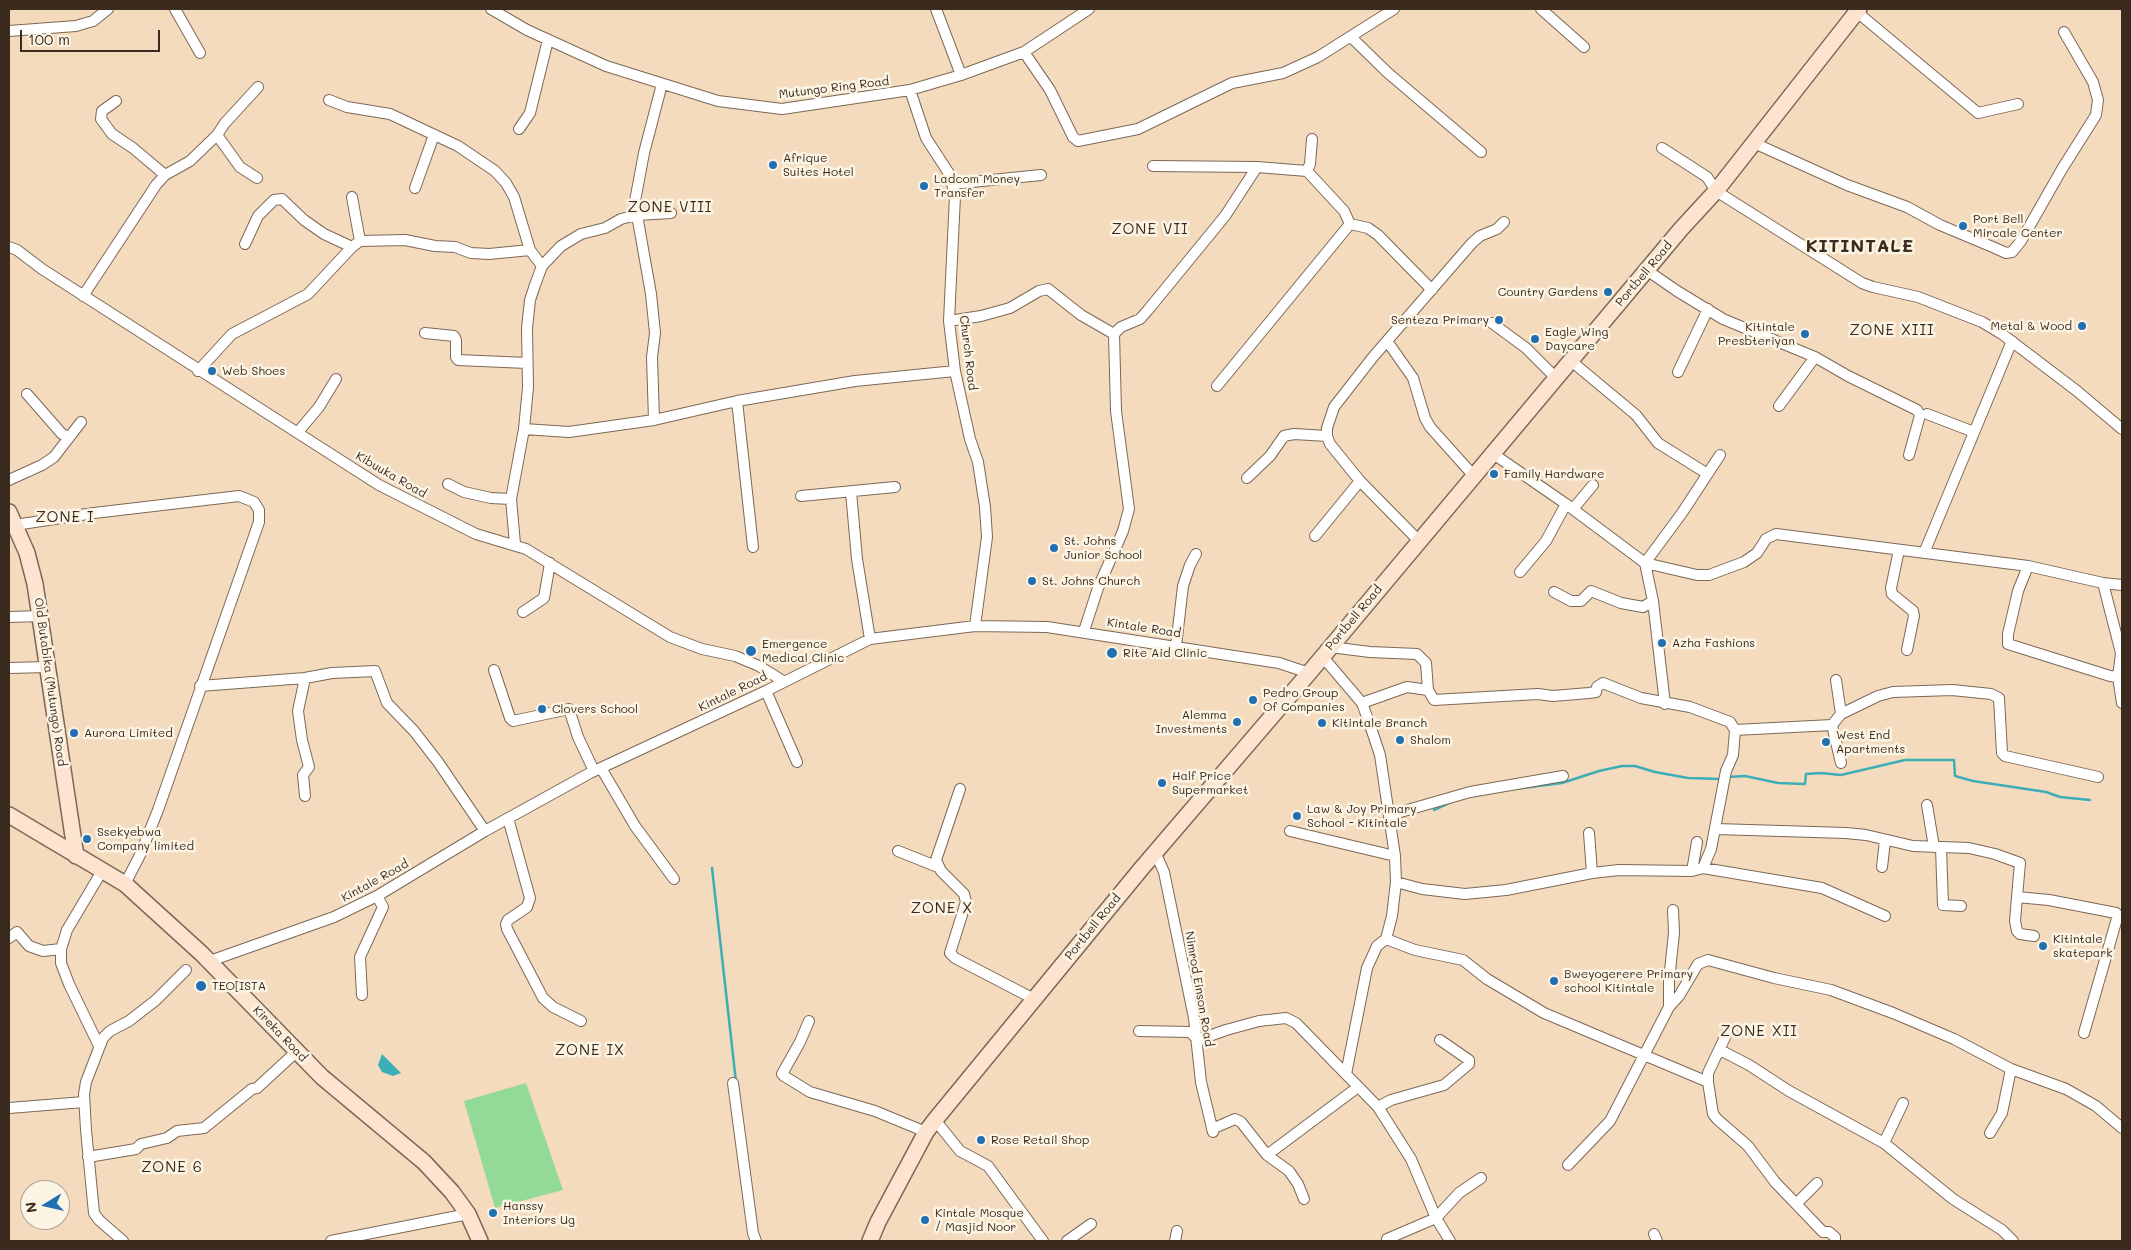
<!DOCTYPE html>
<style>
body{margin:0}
#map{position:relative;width:2131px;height:1250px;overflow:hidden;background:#f5dbbe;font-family:Mali,sans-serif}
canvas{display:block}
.frame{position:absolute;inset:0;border:10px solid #3b2a1e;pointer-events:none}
.north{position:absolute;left:20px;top:1180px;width:50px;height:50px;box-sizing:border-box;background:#fcf5e5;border:1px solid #afa495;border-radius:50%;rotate:261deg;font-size:14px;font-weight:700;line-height:20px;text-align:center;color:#3b2a1e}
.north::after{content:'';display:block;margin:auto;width:18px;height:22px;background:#1f6fb2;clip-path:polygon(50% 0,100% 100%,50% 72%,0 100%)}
.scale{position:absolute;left:20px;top:30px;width:140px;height:22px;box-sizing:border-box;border:2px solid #3b2a1e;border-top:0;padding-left:6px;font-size:15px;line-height:18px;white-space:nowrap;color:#3b2a1e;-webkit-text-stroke:4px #fcf5e5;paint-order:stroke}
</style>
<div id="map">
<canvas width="2131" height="1250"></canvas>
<div class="frame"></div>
<div class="north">N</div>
<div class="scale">100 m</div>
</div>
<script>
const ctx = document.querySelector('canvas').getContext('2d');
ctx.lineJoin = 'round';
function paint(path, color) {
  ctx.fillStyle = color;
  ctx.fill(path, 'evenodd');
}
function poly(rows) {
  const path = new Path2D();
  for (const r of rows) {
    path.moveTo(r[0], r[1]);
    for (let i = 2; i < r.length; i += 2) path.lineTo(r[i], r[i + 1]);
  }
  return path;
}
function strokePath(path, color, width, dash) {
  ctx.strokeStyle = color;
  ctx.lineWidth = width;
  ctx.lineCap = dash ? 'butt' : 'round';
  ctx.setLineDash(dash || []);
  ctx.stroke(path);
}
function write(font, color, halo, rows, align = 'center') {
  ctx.font = font + ' Mali,sans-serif';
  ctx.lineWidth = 5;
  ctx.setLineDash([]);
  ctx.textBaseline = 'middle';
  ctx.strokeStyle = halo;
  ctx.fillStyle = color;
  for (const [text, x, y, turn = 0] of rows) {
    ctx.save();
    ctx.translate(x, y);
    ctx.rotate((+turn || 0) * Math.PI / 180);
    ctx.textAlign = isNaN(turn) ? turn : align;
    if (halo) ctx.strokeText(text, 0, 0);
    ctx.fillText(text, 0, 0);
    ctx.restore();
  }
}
const green = poly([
 [526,1083,563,1190,495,1208,464,1101]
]);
const water = poly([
 [382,1054,401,1073,393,1076,382,1072,378,1065]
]);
const stream = poly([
 [1727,777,1745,776,1778,783,1805,784,1806,774,1821,773,1841,775,1905,760,1954,760,1955,776,1973,781,2046,792,2060,797,2090,800],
 [1515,789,1562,783,1599,771,1622,766,1635,766,1655,772,1688,778,1722,779],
 [1434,810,1451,802],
 [712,868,736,1082]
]);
const minor = poly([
 [175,9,200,53],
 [491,9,527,30,606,66,718,101,782,109,910,90,961,75,1024,52,1089,9],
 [936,9,961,75],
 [1541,9,1584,47],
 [1857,12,1978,113,2018,104],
 [9,31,76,26,93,21,108,9],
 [1351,37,1388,73,1481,152],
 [1024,52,1050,90,1073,137,1078,141,1138,129,1232,83,1283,73,1318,57,1394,9],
 [910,90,926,138,950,175,955,196,949,321,955,371,970,439,978,462,985,507,987,537,975,626],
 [329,100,347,107,390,114,458,146,495,171,506,183,514,197,530,250,542,266],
 [116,101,102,111,101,119,112,134,133,148,165,175],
 [519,129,530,113,548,40],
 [1754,143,1847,185,1907,207,1940,225,1995,248,2006,253,2012,252,2021,241,2062,169,2096,115,2098,100,2093,82,2064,32],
 [1662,148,1707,177,1716,191,1862,283,1873,287,1918,297,1982,322,2002,334,2077,391,2122,429],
 [1153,166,1257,167,1307,171,1344,211,1350,224],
 [1307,171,1310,164,1312,139],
 [257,178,240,167,217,135,225,123,258,87],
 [952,184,1041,175],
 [415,188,434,135],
 [352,197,360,241],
 [245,244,258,216,274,200,282,199,304,220,324,234,352,247],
 [9,247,17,250,42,269,379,485,476,534,526,549,670,637,702,649,735,656,759,666,783,681],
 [1648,271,1677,291,1723,319,1815,357,1848,376,1917,410,1920,415,1919,419,1909,455],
 [83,296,156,185,165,175,190,161,217,135],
 [949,321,981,316,1010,308,1039,291,1048,289,1081,315,1114,334],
 [1492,323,1526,348,1556,378],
 [425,333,454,336,456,340,456,357,458,360,527,363],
 [1387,341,1413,378,1425,418,1430,427,1473,475],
 [1570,360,1636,415,1658,443,1706,473],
 [198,371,232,334,308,294,352,247,360,241,405,240,435,246,455,247,471,253,489,254,530,250],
 [1678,372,1708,309],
 [1217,386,1350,224,1368,228,1378,235,1432,290],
 [27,394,62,434,69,437],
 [737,401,753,547],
 [1779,406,1815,357],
 [1927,414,1974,432],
 [654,420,652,357,655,333,651,294,637,215,671,213],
 [524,429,569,432,654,420,737,401,855,381,955,371],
 [298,432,319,407,336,379],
 [1327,436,1327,428,1334,407,1373,357,1472,243,1480,236,1497,229,1504,222],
 [1492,453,1566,504,1645,563,1697,575,1709,575,1744,562,1757,553,1766,539,1776,534,2028,566,2103,583,2122,585],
 [1247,478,1270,456,1284,436,1294,434,1327,436,1330,444,1360,481,1419,541],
 [9,480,42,465,54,457,81,422],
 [448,484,464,492,491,498,511,499],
 [851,492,857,559,870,639],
 [801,496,895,487],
 [1573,509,1593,485],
 [15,525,94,513,239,496,254,502,259,510,259,522,158,810,140,855,125,884],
 [1315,536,1360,481],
 [515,544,511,499,524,429,528,387,527,328,530,300,535,285,542,266,561,246,581,234,605,228,621,219,637,215,635,201,644,153,662,84],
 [1899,550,1891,588,1892,594,1913,611,1914,616,1907,650],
 [1924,553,2012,341],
 [2028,566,2018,591,2008,634,2008,644,2110,676,2118,677,2121,653,2103,583],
 [1520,572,1546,541,1566,504],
 [1554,592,1571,601,1581,601,1591,591,1621,603,1643,607,1653,601],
 [523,612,544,598,550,563],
 [9,617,41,616],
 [1084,631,1098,588,1123,531,1129,509,1116,411,1114,334,1121,327,1140,319,1148,310,1225,216,1257,167],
 [1176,646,1183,586,1190,565,1196,554],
 [1330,647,1370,652,1417,654,1426,663,1428,690,1434,700,1538,694,1553,696,1589,693,1596,692,1597,687,1603,683,1641,698,1690,707,1730,722,1735,730,1733,755,1726,771,1711,849,1703,868],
 [1322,656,1362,703,1370,725,1380,755,1395,856,1396,882,1392,916,1386,939,1377,946,1367,968,1346,1074],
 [9,668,48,667],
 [494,670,510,718,513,721,569,709,578,737,594,771],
 [2118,677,2122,703],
 [1836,680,1841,714],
 [200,686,305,678,332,673,375,671,387,703,414,731,438,762,485,831],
 [766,691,797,762],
 [1362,703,1407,687,1428,690],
 [1665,704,1653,601,1645,563,1682,513,1720,455],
 [1832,725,1841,763],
 [1735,730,1832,725,1841,714,1878,696,1893,692,1952,690,1991,694,1999,698,2002,753,2005,756,2098,777],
 [601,768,635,826,674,879],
 [960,789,936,860,941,871,964,894,966,902,950,953,955,958,1034,999],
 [305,796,303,775,309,767,302,740,298,711,305,678],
 [1927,805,1934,847],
 [1390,815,1470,792,1563,776],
 [508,818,530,898,527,907,508,920,506,924,507,929,543,998,553,1007,581,1021],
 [1716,829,1846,833,1866,835,1913,846,1969,848,1995,854,2020,863,2017,897,2049,900,2116,913,2118,915,2084,1033],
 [1290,831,1395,856],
 [1589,833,1592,873],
 [1941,848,1943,905,1961,906],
 [898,851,938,867],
 [1155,852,1164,872,1194,1018,1201,1082,1213,1132],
 [1882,867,1885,841],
 [1692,871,1697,842],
 [1396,882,1422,889,1465,894,1506,890,1592,873,1619,870,1692,871,1703,868,1822,888,1885,916],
 [2017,897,2015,921,2017,931,2020,934,2034,936],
 [9,938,17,932,29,946,43,951,61,949],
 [1386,939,1415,950,1463,960,1487,979,1544,1013,1708,1082,1713,1114,1717,1119,1748,1146,1775,1182,1823,1232,1829,1232,1835,1237,1835,1241],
 [210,961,334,917,377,896,485,831,590,773,766,691,870,639,975,626,1047,627,1279,663,1309,673],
 [362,995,360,957,383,907,377,896],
 [1669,1007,1669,980,1674,933,1673,910],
 [809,1021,800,1042,782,1074,784,1076,810,1092,875,1111,926,1132],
 [1139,1031,1190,1032,1198,1040,1226,1030,1259,1021,1286,1018,1296,1023,1378,1107,1411,1159,1436,1218,1450,1241],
 [99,1046,69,984,61,963,61,949,67,930,102,871],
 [1720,1050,1749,1065,1789,1091,1884,1143,1953,1199,2002,1230,2013,1241],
 [1708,1082,1708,1073,1728,1031],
 [733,1083,753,1233,756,1241],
 [1378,1107,1391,1100,1444,1085,1469,1064,1469,1060,1440,1040],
 [9,1108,84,1102],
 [935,1120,960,1151,988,1166,1043,1241],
 [1212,1129,1235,1119,1241,1122,1267,1155,1358,1087],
 [1990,1133,2002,1113,2011,1069],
 [1884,1143,1903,1103],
 [1267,1155,1289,1171,1298,1184,1304,1199],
 [88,1157,136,1149,141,1144,167,1138,177,1131,204,1128,252,1089,257,1088,296,1052],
 [1568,1165,1610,1121,1669,1007,1679,996,1698,964,1708,960,1774,978,1831,990,1893,1013,1954,1039,2011,1069,2066,1089,2096,1106,2122,1128],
 [1796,1204,1817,1183],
 [1654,1234,1657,1241],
 [1387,1239,1436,1218,1459,1193,1481,1178],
 [123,1241,99,1220,94,1213,86,1130,84,1094,86,1082,103,1038,110,1031,129,1021,156,1000,186,970],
 [331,1241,468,1214],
 [1067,1241,1091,1224],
 [1175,1241,1177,1231]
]);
const secondary = poly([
 [9,512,27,553,35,584,76,856],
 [9,815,125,884,202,954,322,1077,424,1162,452,1192,468,1214,480,1241],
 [870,1241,878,1222,926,1132,935,1120,1141,869,1309,673,1681,229,1716,191,1859,9]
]);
const markers = [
 [773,165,5,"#1f6fb2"],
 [924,186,5,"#1f6fb2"],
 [1963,226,5,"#1f6fb2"],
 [1608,292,5,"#1f6fb2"],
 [1499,320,5,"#1f6fb2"],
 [2082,326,5,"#1f6fb2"],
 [1805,334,5,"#1f6fb2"],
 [1535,339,5,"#1f6fb2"],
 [212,371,5,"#1f6fb2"],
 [1494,474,5,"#1f6fb2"],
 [1054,548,5,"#1f6fb2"],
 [1032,581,5,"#1f6fb2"],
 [1662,643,5,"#1f6fb2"],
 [751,651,6,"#1f6fb2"],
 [1112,653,6,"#1f6fb2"],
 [1253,700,5,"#1f6fb2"],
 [542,709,5,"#1f6fb2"],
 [1237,722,5,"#1f6fb2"],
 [1322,723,5,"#1f6fb2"],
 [74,733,5,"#1f6fb2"],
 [1400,740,5,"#1f6fb2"],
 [1826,742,5,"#1f6fb2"],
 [1162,783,5,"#1f6fb2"],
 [1297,816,5,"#1f6fb2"],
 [87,839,5,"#1f6fb2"],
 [2043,946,5,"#1f6fb2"],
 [1554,981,5,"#1f6fb2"],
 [201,986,6,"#1f6fb2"],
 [981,1140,5,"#1f6fb2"],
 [493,1213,5,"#1f6fb2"],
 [925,1220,5,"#1f6fb2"]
];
const streetNames = [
 ["Mutungo Ring Road",834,88,-7],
 ["Portbell Road",1644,274,-50],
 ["Church Road",968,353,83],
 ["Kibuuka Road",391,475,30],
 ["Portbell Road",1354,618,-50],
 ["Kintale Road",1144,628,9],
 ["Old Butabika (Mutungo) Road",50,682,82],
 ["Kintale Road",733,692,-26],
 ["Kintale Road",375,881,-29],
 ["Portbell Road",1093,927,-51],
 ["Nimrod Einson Road",1199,989,80],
 ["Kireka Road",280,1034,46]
];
const poiNames = [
 ["Afrique",783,158],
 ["Suites Hotel",783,172],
 ["Ladcom Money",934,179],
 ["Transfer",934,193],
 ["Port Bell",1973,219],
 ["Mircale Center",1973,233],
 ["Country Gardens",1598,292,"right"],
 ["Senteza Primary",1489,320,"right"],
 ["Metal & Wood",2072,326,"right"],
 ["Kitintale",1795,327,"right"],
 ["Presbteriyan",1795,341,"right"],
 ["Eagle Wing",1545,332],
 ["Daycare",1545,346],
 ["Web Shoes",222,371],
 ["Family Hardware",1504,474],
 ["St. Johns",1064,541],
 ["Junior School",1064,555],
 ["St. Johns Church",1042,581],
 ["Azha Fashions",1672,643],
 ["Emergence",762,644],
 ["Medical Clinic",762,658],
 ["Rite Aid Clinic",1123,653],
 ["Pedro Group",1263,693],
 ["Of Companies",1263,707],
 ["Clovers School",552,709],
 ["Alemma",1227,715,"right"],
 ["Investments",1227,729,"right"],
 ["Kitintale Branch",1332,723],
 ["Aurora Limited",84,733],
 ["West End",1836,735],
 ["Apartments",1836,749],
 ["Shalom",1410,740],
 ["Half Price",1172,776],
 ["Supermarket",1172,790],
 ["Law & Joy Primary",1307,809],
 ["School - Kitintale",1307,823],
 ["Ssekyebwa",97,832],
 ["Company limited",97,846],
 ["Kitintale",2053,939],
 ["skatepark",2053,953],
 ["Bweyogerere Primary",1564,974],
 ["school Kitintale",1564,988],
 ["TEO[ISTA",212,986],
 ["Rose Retail Shop",991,1140],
 ["Hanssy",503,1206],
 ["Interiors Ug",503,1220],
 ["Kintale Mosque",935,1213],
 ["/ Masjid Noor",935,1227]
];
const quarterNames = [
 ["ZONE VIII",670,207],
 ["ZONE VII",1150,229],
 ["ZONE XIII",1892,330],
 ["ZONE I",65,517],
 ["ZONE X",942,908],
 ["ZONE XII",1759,1031],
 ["ZONE IX",590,1050],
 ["ZONE 6",172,1167]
];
const districtNames = [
 ["KITINTALE",1860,246]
];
paint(green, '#92da95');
paint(water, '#3daeb6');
strokePath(stream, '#3daeb6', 2.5);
strokePath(minor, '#7c6856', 12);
strokePath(secondary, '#7c6856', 18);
strokePath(minor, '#fff', 10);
strokePath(secondary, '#fde4d1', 15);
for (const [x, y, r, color] of markers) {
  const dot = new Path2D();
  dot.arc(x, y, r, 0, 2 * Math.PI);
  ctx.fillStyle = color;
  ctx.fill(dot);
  strokePath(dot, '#fcf5e5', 2);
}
write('12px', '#3b2a1e', '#fcf5e5', streetNames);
write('12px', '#3b2a1e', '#fcf5e5', poiNames, 'left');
ctx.letterSpacing = '1px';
write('15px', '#3b2a1e', '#fcf5e5', quarterNames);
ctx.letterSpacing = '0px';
ctx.letterSpacing = '1px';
write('bold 18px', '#3b2a1e', '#fcf5e5', districtNames);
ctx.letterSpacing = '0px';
</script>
